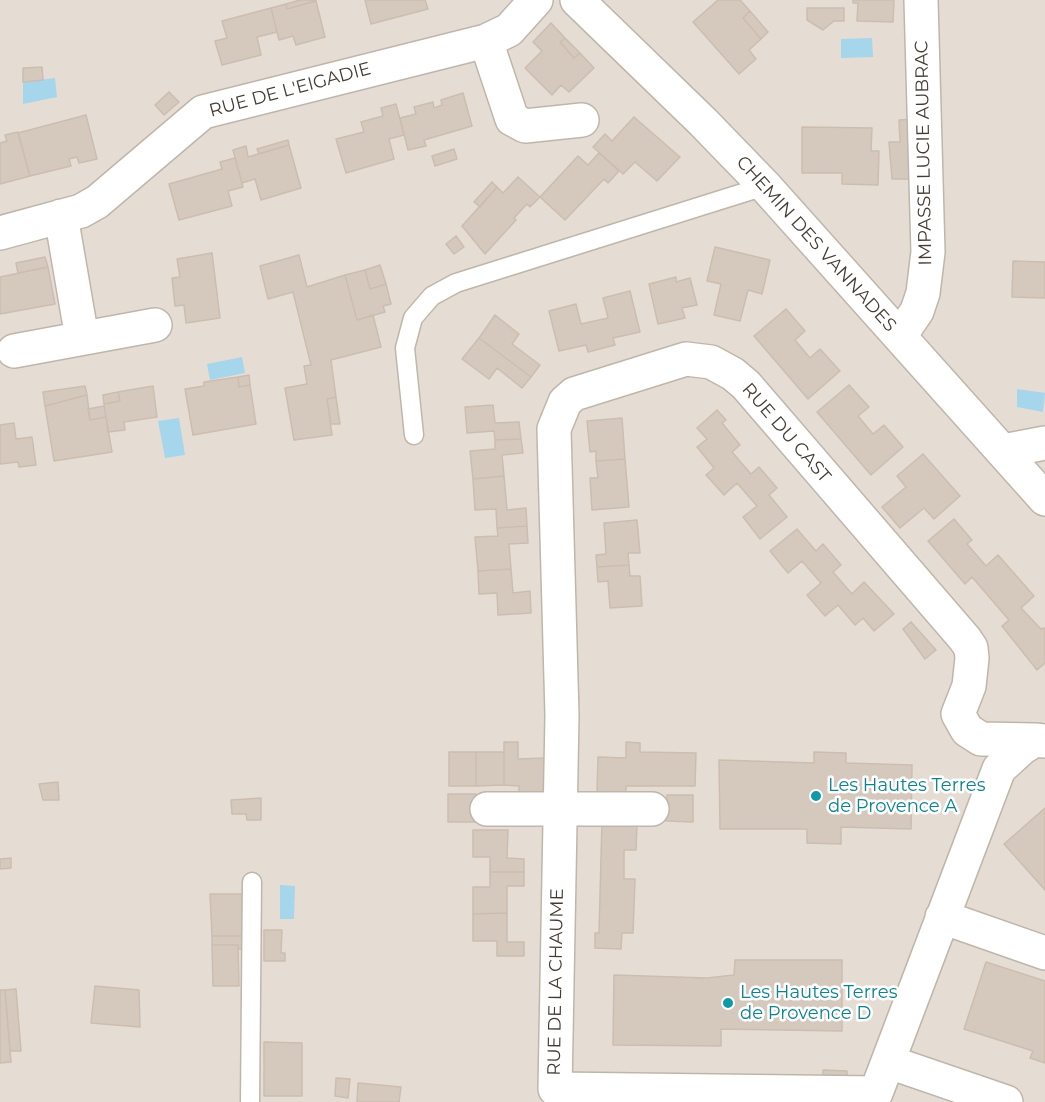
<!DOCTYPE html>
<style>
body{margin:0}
canvas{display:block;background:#f1ece5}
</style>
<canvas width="1045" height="1102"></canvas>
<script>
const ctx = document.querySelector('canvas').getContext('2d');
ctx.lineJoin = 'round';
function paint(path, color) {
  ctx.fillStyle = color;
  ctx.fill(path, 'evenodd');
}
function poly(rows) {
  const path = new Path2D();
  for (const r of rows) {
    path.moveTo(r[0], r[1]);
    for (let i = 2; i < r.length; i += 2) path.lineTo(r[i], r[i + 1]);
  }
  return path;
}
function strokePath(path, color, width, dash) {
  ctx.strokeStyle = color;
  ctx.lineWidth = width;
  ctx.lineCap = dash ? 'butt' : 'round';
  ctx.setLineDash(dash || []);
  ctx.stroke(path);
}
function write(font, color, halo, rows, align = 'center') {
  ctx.font = font + ' Montserrat,sans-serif';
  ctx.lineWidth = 5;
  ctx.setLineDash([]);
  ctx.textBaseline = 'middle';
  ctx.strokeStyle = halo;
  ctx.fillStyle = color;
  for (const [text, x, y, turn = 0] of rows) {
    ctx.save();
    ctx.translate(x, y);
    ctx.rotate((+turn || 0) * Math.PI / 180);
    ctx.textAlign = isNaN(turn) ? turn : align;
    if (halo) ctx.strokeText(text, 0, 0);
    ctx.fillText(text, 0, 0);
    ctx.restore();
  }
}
const residential = poly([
 [0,0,1045,0,1045,1102,0,1102]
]);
const water = poly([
 [872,38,873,57,841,58,841,39],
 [55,78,57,97,23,104,23,82],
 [242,357,245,373,210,380,207,364],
 [1017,389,1045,393,1043,412,1017,407],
 [179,418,185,455,165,458,158,421],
 [280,885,295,886,294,919,280,919]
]);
const building = poly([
 [300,0,316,0,316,1,287,9,286,4,300,0],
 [365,0,425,0,428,9,371,24,365,0],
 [718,0,740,0,750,11,743,18,761,39,749,50,756,59,739,74,693,22,718,0],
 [853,0,894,0,893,22,857,21,858,3,853,3,853,0],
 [316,1,325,37,296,45,293,36,279,40,271,8,286,4,287,9,316,1],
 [271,8,277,32,257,37,261,55,222,65,215,41,227,38,222,21,271,8],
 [807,8,844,8,844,21,834,21,823,30,807,20,807,8],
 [750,11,768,32,761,39,743,18,750,11],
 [551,23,565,38,560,42,574,58,580,53,594,68,569,92,561,85,552,95,525,68,542,51,533,42,551,23],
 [565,38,580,53,574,58,560,42,565,38],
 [42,67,43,80,23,82,23,68,42,67],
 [169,92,179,102,164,115,155,105,169,92],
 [463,93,472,126,424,140,426,146,408,150,400,118,416,114,414,107,433,102,434,108,442,105,441,100,463,93],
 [396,104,404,135,389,139,394,159,346,173,336,139,364,132,361,122,383,116,381,108,396,104],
 [86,115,97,159,79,163,77,157,69,159,71,166,30,176,18,133,86,115],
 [634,117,680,157,657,181,635,162,623,174,593,147,605,134,612,141,634,117],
 [915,119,916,179,892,179,889,142,900,142,899,120,915,119],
 [802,127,872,128,871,151,879,151,878,185,842,184,842,173,802,173,802,127],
 [18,132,30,176,0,184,0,143,7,141,5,135,18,132],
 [288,140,289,145,259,154,257,149,288,140],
 [289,145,301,188,261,200,255,179,242,183,233,150,246,146,248,157,289,145],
 [454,149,457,159,435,166,432,156,454,149],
 [599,153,619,171,608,183,604,179,565,220,540,197,578,156,588,165,599,153],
 [235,158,243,187,228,191,232,206,179,220,169,184,222,169,220,162,235,158],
 [518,177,540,197,530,207,527,204,514,218,516,220,485,254,462,226,497,187,503,193,518,177],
 [492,182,497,187,480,207,474,202,492,182],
 [456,236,464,247,454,254,446,244,456,236],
 [715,247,770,260,762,294,748,290,740,321,714,315,721,284,707,281,715,247],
 [212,253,220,318,186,323,184,305,175,306,172,278,180,277,177,259,212,253],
 [299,255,307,287,345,275,357,320,373,315,381,347,331,360,336,397,327,399,332,435,294,440,285,388,307,384,304,366,311,365,293,292,268,299,260,266,299,255],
 [45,257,48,267,18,273,16,263,45,257],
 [1013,261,1045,262,1045,298,1012,297,1013,261],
 [380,265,386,284,370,289,365,270,380,265],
 [48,267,55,304,0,314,0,277,48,267],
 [365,270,370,289,386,284,391,304,383,306,385,312,357,320,345,275,365,270],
 [676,277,676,282,690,278,697,305,682,308,685,318,658,324,649,284,676,277],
 [630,291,640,332,613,338,615,345,588,352,586,345,559,351,549,311,576,304,581,324,608,318,603,298,630,291],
 [786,309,805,331,795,340,810,358,820,349,840,371,808,399,754,336,786,309],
 [495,315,519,334,512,344,540,365,531,377,479,338,495,315],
 [479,338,531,377,522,388,497,368,489,379,462,359,479,338],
 [249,375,250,385,239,387,238,377,249,375],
 [238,377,239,387,250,385,256,424,193,435,185,389,204,386,204,382,238,377],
 [849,385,869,407,858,416,873,434,884,425,903,447,871,475,817,412,849,385],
 [85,386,87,395,45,406,43,392,85,386],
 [153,386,157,417,124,422,125,430,108,432,104,404,120,401,118,392,153,386],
 [118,392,120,401,104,404,103,395,118,392],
 [87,395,90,420,106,417,112,452,54,461,45,406,87,395],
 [336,397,340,424,331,424,327,399,336,397],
 [493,405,495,423,519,422,521,439,495,440,494,431,467,433,465,407,493,405],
 [104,406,106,417,90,420,88,409,104,406],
 [717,410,726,420,722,423,740,445,732,452,751,474,759,467,777,488,769,495,787,517,760,539,743,517,757,506,737,483,724,495,706,475,714,468,697,447,707,439,697,428,717,410],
 [622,418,625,459,596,461,596,451,590,452,587,421,622,418],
 [14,423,16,439,32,437,36,465,19,467,18,462,0,464,0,425,14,423],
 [521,439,523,453,502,455,504,476,473,479,470,451,495,449,495,440,521,439],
 [923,454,960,496,934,519,924,508,900,528,882,507,906,487,897,476,923,454],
 [625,459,629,507,592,510,590,478,598,478,596,461,625,459],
 [504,476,507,510,526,508,527,526,497,528,496,509,475,510,473,479,504,476],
 [954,519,972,540,967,544,986,566,998,555,1034,596,1021,608,1041,629,1045,628,1045,663,1037,670,1002,626,1009,620,972,577,965,584,928,541,954,519],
 [637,520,640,553,628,553,629,565,597,567,596,555,606,554,604,523,637,520],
 [527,526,528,543,509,544,511,569,478,571,475,537,498,536,497,528,527,526],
 [797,529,816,551,823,544,841,565,833,572,852,594,864,582,894,614,874,631,863,618,855,625,838,605,825,616,807,595,821,583,802,561,788,573,770,551,797,529],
 [629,565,630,576,640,576,642,606,610,608,608,581,598,582,597,567,629,565],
 [511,569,513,593,530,591,531,613,498,615,497,593,479,594,478,571,511,569],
 [911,622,936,650,925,659,903,629,911,622],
 [504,742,518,742,518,759,546,758,546,792,519,792,519,786,504,785,504,742],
 [626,742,640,743,640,752,696,753,695,786,626,786,626,792,597,792,598,757,626,758,626,742],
 [449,752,476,752,476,786,449,786,449,752],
 [476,752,504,752,504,785,476,786,476,752],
 [814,752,846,753,846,763,912,765,911,829,841,827,841,844,807,843,807,829,720,829,719,760,814,763,814,752],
 [58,782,59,800,43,800,39,784,58,782],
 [448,794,476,794,476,822,448,822,448,794],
 [667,795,693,795,693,822,666,821,667,795],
 [261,798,261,820,247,820,246,814,232,814,231,800,261,798],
 [1045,808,1045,890,1004,844,1045,808],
 [602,821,637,822,636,850,624,850,624,879,635,879,633,933,622,933,621,949,595,948,595,933,599,933,602,821],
 [473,830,508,830,507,858,524,859,524,872,490,872,490,857,473,857,473,830],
 [11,858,11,868,0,869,0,859,11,858],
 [490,872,524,872,524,886,507,886,507,913,473,914,473,887,490,887,490,872],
 [210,894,242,894,243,936,212,936,210,894],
 [507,913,507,942,524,942,524,956,497,956,497,941,473,941,473,914,507,913],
 [264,930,282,930,281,953,285,953,285,961,264,961,264,930],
 [212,936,243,936,243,949,238,949,238,945,212,945,212,936],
 [212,945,238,945,239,986,213,986,212,945],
 [735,960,842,960,842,1031,721,1029,721,1046,613,1045,614,975,707,978,734,975,735,960],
 [986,962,1045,981,1045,1063,1030,1058,1033,1051,964,1029,986,962],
 [95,986,139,990,140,1027,91,1023,95,986],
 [16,989,21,1051,10,1051,5,990,16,989],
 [0,990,5,990,11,1062,0,1063,0,990],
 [264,1042,302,1043,302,1096,264,1096,264,1042],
 [823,1070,847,1071,847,1081,823,1080,823,1070],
 [336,1078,350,1079,348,1098,335,1096,336,1078],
 [358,1083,401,1087,399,1102,357,1102,358,1083]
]);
const service = poly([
 [414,435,405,348,413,318,432,296,456,283,765,186],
 [250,1102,252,882]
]);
const minor = poly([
 [577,0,703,122,765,186,1045,499],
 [486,41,512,119,525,126,582,120],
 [61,216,82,338],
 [0,233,81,211,97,202,203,112,486,41,509,30,536,0],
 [900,336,917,311,923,293,928,252,921,0],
 [14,351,155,325],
 [1003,451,1045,443],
 [1035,740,1022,748,999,769,876,1093,555,1089,562,715,554,429,565,402,574,394,686,359,711,362,733,374,746,385,965,639,971,648,972,658,969,686,958,714,967,730,981,739,1035,740,1045,741],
 [487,809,652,809],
 [942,917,1045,953],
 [889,1062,1006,1102]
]);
const markers = [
 [816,796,6,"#0f9aa8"],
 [728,1003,6,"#0f9aa8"]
];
const streetNames = [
 ["RUE DE L'EIGADIE",290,90,-15],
 ["IMPASSE LUCIE AUBRAC",924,153,-91],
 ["CHEMIN DES VANNADES",816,244,48],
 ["RUE DU CAST",786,433,49],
 ["RUE DE LA CHAUME",556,982,-89]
];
const cultureNames = [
 ["Les Hautes Terres",828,786],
 ["de Provence A",828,807],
 ["Les Hautes Terres",740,993],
 ["de Provence D",740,1014]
];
paint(residential, '#e5ddd3');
paint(water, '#a5d6eb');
paint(building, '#d5c9be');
strokePath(building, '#ccbdaf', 1.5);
strokePath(service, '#bfb6ab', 21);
strokePath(minor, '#bfb6ab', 36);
strokePath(service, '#fff', 18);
strokePath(minor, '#fff', 33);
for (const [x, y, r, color] of markers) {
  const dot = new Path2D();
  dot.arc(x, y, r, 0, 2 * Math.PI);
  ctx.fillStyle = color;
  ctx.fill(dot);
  strokePath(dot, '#fff', 2);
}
write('18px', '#433c35', '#fff', streetNames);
write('18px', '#0d838f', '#fff', cultureNames, 'left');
</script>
